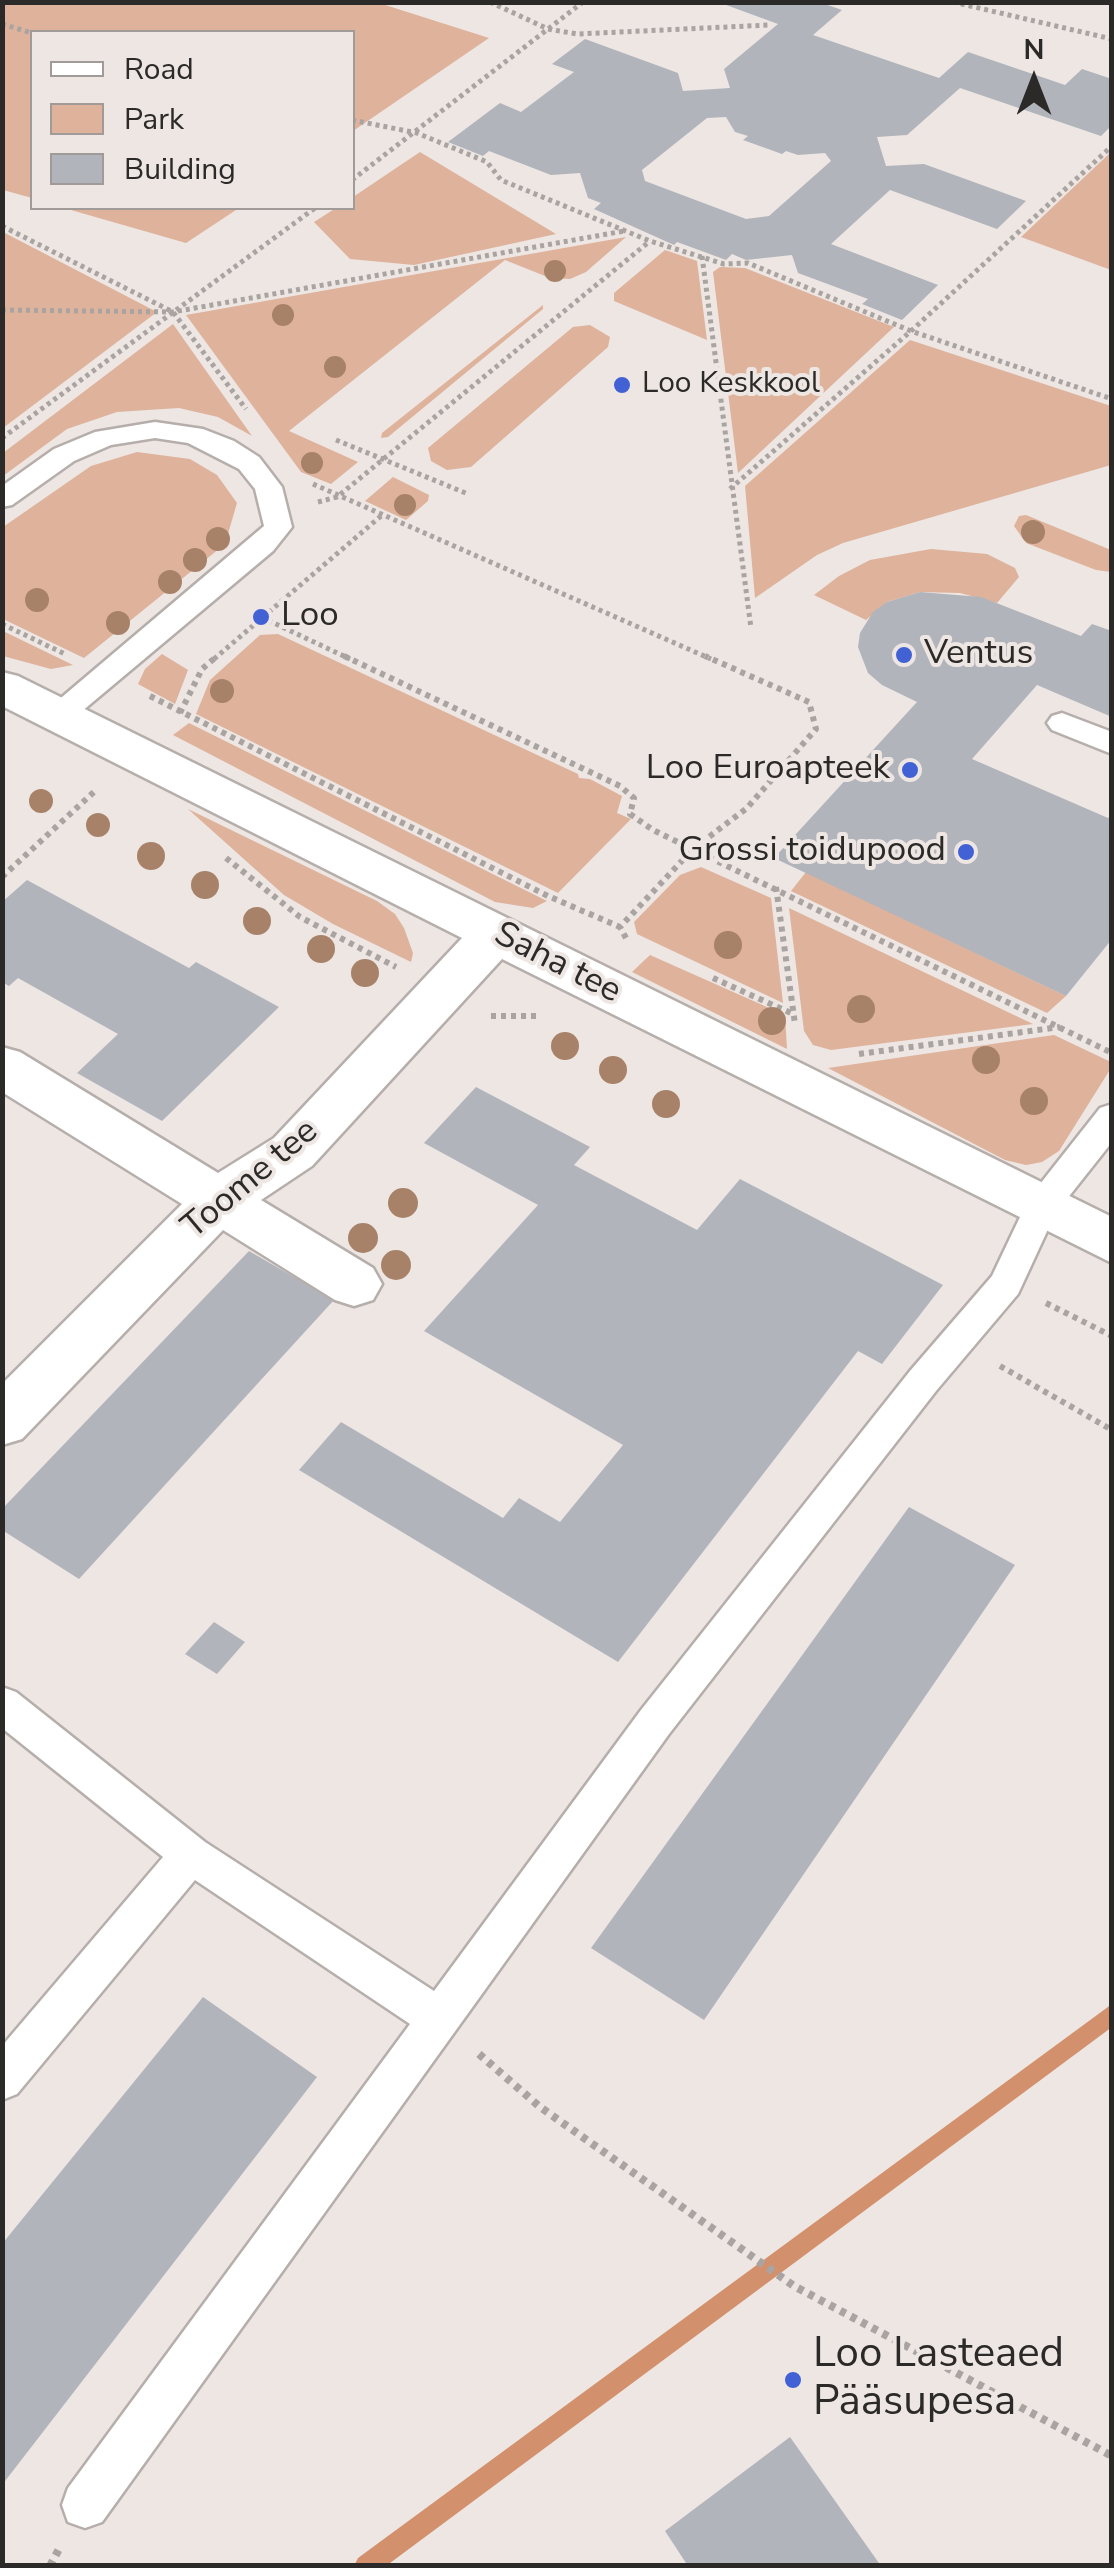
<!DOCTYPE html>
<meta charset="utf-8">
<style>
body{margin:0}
#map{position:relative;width:1114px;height:2568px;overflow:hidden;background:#ede6e3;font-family:"Nunito Sans",sans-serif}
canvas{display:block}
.frame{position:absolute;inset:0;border:5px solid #2c2a28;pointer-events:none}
.legend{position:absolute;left:30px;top:30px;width:325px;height:180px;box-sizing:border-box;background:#ede6e3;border:2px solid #a09b98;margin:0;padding:12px 18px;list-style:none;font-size:30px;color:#2c2a28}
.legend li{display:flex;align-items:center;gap:20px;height:50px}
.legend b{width:50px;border:2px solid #a09b98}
.north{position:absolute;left:984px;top:30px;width:100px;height:100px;-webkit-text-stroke:8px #ede6e3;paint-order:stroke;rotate:0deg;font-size:28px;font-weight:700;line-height:40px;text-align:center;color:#2c2a28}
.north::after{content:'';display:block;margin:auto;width:35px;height:45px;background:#2c2a28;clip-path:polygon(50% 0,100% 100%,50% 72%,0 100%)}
</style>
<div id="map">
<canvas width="1114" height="2568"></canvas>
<div class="frame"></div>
<ul class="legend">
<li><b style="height:12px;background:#fff"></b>Road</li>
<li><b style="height:28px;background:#deb29b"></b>Park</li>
<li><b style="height:28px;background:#b2b4bb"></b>Building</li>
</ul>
<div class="north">N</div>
</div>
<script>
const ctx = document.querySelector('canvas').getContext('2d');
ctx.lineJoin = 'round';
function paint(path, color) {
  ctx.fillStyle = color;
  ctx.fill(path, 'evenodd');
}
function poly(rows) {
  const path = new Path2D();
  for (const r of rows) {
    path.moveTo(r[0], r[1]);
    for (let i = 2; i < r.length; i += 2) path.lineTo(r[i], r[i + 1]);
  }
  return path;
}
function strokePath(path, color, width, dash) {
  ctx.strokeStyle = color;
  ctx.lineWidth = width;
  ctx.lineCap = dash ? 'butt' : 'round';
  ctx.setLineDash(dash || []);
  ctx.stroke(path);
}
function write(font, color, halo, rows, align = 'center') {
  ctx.font = font + ' "Nunito Sans",sans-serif';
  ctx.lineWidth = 8;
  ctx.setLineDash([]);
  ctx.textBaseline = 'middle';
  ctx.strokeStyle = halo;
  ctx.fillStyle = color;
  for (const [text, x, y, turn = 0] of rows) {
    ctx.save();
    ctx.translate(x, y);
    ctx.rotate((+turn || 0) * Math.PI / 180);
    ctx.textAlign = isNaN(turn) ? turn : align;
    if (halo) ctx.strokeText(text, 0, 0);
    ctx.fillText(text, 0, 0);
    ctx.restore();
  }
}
const green = poly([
 [2,3,379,3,489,38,353,131,352,32,32,32,32,198,3,190],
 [420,152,556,234,414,265,350,259,314,222,336,208,352,208,353,197],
 [1111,152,1111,270,1021,237],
 [64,208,239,208,186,243],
 [3,232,157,312,3,428],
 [626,237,586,272,570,279,550,278,505,260,289,431,358,462,331,484,301,472,186,315],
 [665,250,697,261,707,340,614,301,614,293],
 [720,267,745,268,894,327,738,473,713,272],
 [543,305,543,309,388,437,381,438,382,433],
 [173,324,252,436,218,417,179,408,117,412,67,429,3,476,3,453],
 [590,325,610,337,608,347,471,467,447,470,431,461,428,448,573,327],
 [910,340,1111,406,1111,465,843,543,817,555,755,598,745,486],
 [137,452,190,459,217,475,237,503,225,544,84,658,3,619,3,527,91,466],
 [393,477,429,495,428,501,406,520,365,501],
 [1026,515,1111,550,1111,572,1096,570,1026,543,1014,526,1019,516],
 [931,549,987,554,1015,568,1019,577,997,603,960,593,920,592,887,602,866,620,814,595,839,576,870,560],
 [3,631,73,665,51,669,3,656],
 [278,634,578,774,579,778,590,779,622,796,617,813,631,819,558,893,196,714,210,680,260,635],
 [162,654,188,670,175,704,138,684,145,669],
 [189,723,547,901,533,908,495,902,173,735],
 [188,809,377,901,395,914,404,928,413,953,411,962,333,924,284,895],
 [701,867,771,898,783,1003,637,934,634,922,680,875],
 [806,872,1066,996,1047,1013,791,891],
 [789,908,1033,1024,831,1050,813,1045,804,1031],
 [650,955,785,1015,787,1049,632,972],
 [1054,1035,1111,1062,1111,1068,1059,1151,1042,1162,1026,1165,1005,1160,828,1068]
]);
const stream = poly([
 [1112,2004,1112,2027,386,2566,354,2566,358,2558,1112,2004]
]);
const building = poly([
 [718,2,819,2,842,10,813,35,939,78,968,52,1065,85,1082,69,1112,79,1112,125,1101,136,960,88,907,135,877,137,886,166,924,164,1026,201,997,229,890,190,831,244,938,285,902,320,862,304,868,299,798,273,792,255,746,260,732,254,726,260,677,242,674,245,594,209,601,203,588,198,580,173,551,175,489,151,483,156,448,142,500,103,521,112,574,72,552,64,585,39,678,73,683,91,730,88,724,69,778,24],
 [726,117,735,132,748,136,743,140,782,154,786,151,798,155,825,153,831,161,769,216,746,219,645,181,642,170,707,118],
 [920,592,981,597,1081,636,1092,624,1112,631,1112,717,1037,685,972,759,1108,818,1112,814,1112,939,1066,996,774,858,917,702,882,685,868,673,858,647,860,633,873,612,887,602],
 [27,880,189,968,196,962,279,1007,162,1121,77,1073,118,1034,18,978,9,986,2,982,2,902],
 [476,1087,590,1147,574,1165,697,1230,740,1179,943,1285,882,1364,858,1351,618,1662,299,1470,341,1422,503,1518,519,1498,560,1522,623,1445,424,1331,538,1205,424,1143],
 [249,1251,334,1300,79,1579,2,1530,2,1509],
 [909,1507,1015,1565,704,2020,591,1948],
 [214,1622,245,1642,217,1674,185,1654],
 [203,1997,317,2077,2,2485,2,2244],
 [790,2437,881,2566,688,2566,665,2531]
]);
const pathFar2 = poly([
 [490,2,548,29,577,34,769,25],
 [953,2,1112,39],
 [2,24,32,33],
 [352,120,417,133,487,162,501,180,650,241,724,264,748,263,911,331,1112,399],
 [352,180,583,2],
 [2,226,173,312,246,409],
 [702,256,751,628],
 [2,310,173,312,624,231],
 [2,438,315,208],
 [336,440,468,494],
 [313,484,711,659],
 [730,489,911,331,1112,146],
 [318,502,337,497,650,241],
 [261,617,350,659],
 [2,624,67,655],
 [214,659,381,516]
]);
const pathFar1 = poly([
 [344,656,620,786,634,798,630,814,653,830,1112,1053],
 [150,696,548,896,620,927],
 [180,713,202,669,217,656],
 [226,858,300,917,396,967],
 [2,877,96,790],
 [776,887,795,1024],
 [626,938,620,927,693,849,747,808,816,729,809,702,705,656],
 [713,978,793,1014],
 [491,1016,538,1016],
 [859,1054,1060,1027],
 [1046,1303,1112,1336],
 [1000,1366,1112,1430]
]);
const path = poly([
 [479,2054,540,2107,794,2286,1112,2456],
 [50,2566,59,2549]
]);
const lane = poly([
 [155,422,203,429,234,441,259,457,282,487,292,527,273,551,69,722,49,722,44,715,49,708,264,526,255,489,239,469,188,443,155,438,111,445,74,461,12,505,2,507,2,486,54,449,95,432,155,422],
 [1062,713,1112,732,1112,754,1052,730,1047,723,1052,716,1062,713],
 [1112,1104,1112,1142,1055,1214,1018,1294,936,1391,669,1734,102,2522,85,2528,68,2522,62,2505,68,2488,410,2024,195,1880,17,2094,2,2100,2,2046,163,1857,2,1728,2,1687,16,1692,205,1842,434,1991,641,1710,910,1371,992,1276,1029,1198,1100,1108,1112,1104]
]);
const street = poly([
 [2,672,18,676,1112,1217,1112,1263,502,959,312,1166,261,1200,373,1268,382,1284,373,1300,354,1306,335,1300,223,1230,22,1439,2,1445,2,1384,182,1204,2,1092,2,1047,20,1052,218,1173,274,1138,462,938,2,706,2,672]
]);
const trees = [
 [555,271,11],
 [283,315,11],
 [335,367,11],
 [312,463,11],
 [405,505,11],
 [1033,532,12],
 [218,539,12],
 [195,560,12],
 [170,582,12],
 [37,600,12],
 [118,623,12],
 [222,691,12],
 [41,801,12],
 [98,825,12],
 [151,856,14],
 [205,885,14],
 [257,921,14],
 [728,945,14],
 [321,949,14],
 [365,973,14],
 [861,1009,14],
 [772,1021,14],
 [565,1046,14],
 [986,1060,14],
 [613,1070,14],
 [1034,1101,14],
 [666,1104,14],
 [403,1203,15],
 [363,1238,15],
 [396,1265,15]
];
const markers = [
 [622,385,10,"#4161d4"],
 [261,617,10,"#4161d4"],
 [904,655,10,"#4161d4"],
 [910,770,10,"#4161d4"],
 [966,852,10,"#4161d4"],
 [793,2380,10,"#4161d4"]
];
const farPoinames = [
 ["Loo Keskkool",642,385]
];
const poiNames = [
 ["Loo",281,617],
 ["Ventus",924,655],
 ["Loo Euroapteek",890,770,"right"],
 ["Grossi toidupood",946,852,"right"]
];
const streetNames = [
 ["Saha tee",557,964,27],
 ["Toome tee",251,1180,-40]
];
const nearPoinames = [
 ["Loo Lasteaed",813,2356],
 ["Pääsupesa",813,2404]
];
paint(green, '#deb29b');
paint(stream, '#d3906c');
paint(building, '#b2b4bb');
strokePath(lane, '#b5aeab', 5);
strokePath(street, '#b5aeab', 5);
strokePath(pathFar2, '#a9a4a1', 5, [4, 4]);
strokePath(pathFar1, '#a9a4a1', 6, [5, 5]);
strokePath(path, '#a9a4a1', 8, [6, 6]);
paint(lane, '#fff');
paint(street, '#fff');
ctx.fillStyle = '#a78268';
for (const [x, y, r] of trees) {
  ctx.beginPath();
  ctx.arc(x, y, r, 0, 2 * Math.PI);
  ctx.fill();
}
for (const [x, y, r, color] of markers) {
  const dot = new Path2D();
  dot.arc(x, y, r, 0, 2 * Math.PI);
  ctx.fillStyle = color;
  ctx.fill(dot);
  strokePath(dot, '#ede6e3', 4);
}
write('30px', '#2c2a28', '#ede6e3', farPoinames, 'left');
write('35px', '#2c2a28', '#ede6e3', poiNames, 'left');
write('35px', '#2c2a28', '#ede6e3', streetNames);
write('42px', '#2c2a28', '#ede6e3', nearPoinames, 'left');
</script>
